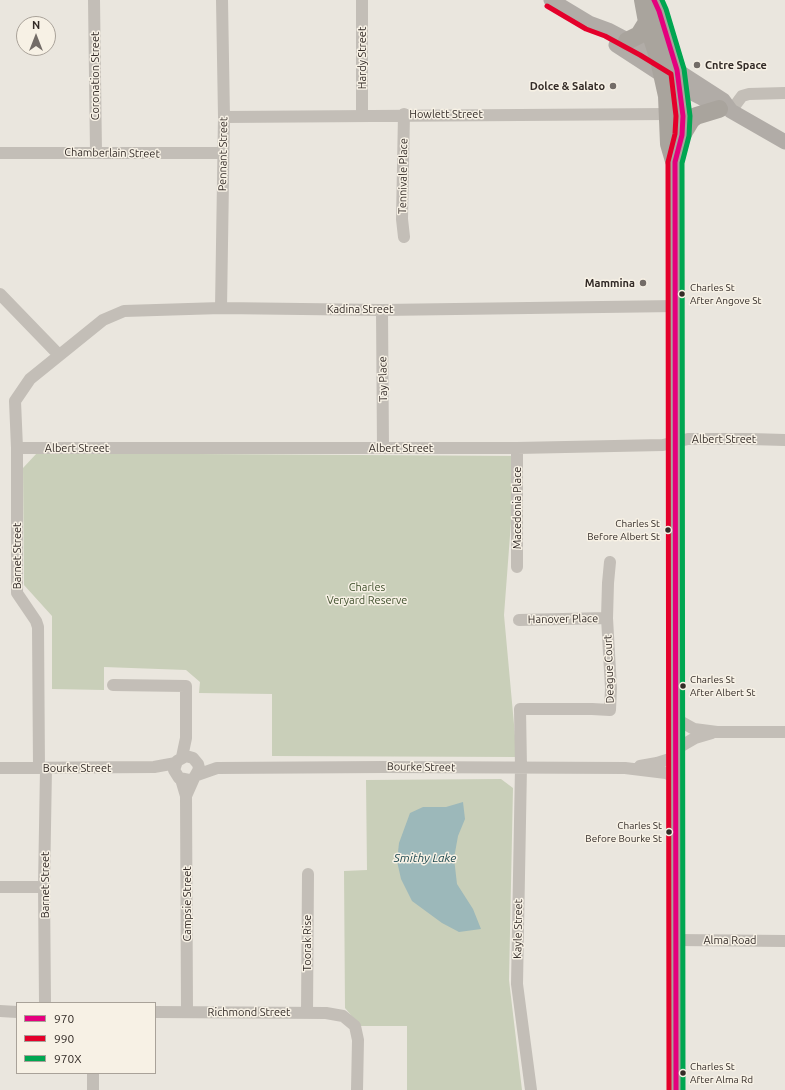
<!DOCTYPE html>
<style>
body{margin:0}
#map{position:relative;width:785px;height:1090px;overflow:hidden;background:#eae6de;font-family:Ubuntu,sans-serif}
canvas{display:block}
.legend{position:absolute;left:16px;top:1002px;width:140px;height:72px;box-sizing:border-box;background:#f7f1e5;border:1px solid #a9a299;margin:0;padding:5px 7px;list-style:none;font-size:12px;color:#332b27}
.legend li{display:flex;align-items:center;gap:8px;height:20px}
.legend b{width:20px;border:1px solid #a9a299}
.north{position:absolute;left:16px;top:16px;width:40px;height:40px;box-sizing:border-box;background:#f7f1e5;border:1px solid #a9a299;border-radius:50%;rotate:0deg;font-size:11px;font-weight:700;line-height:16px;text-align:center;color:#332b27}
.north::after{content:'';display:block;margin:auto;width:14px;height:18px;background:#736c67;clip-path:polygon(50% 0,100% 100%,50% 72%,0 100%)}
</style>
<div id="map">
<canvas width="785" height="1090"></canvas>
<ul class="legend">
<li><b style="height:5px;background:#e5007d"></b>970</li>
<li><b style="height:5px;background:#e4002b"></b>990</li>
<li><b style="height:5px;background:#00a651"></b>970X</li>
</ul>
<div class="north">N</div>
</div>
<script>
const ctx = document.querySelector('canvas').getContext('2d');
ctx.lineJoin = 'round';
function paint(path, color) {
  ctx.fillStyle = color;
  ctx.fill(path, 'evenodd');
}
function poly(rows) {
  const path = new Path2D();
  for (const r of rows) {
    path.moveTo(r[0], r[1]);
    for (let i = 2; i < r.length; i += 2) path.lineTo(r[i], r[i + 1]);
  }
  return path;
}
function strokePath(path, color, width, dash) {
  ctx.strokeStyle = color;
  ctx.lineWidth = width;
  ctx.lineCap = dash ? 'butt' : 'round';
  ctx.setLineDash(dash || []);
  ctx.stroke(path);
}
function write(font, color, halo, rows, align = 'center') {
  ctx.font = font + ' Ubuntu,sans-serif';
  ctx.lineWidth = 3;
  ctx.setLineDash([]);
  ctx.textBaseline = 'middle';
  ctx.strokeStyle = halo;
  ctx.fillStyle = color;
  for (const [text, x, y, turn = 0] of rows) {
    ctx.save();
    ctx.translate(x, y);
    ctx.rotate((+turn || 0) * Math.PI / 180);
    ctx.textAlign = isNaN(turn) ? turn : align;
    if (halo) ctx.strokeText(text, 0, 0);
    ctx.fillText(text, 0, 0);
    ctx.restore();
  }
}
const green = poly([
 [37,453,516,456,504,615,517,757,272,756,272,694,199,693,200,682,186,670,104,667,104,690,52,689,52,616,24,585,23,468],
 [501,779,513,788,509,980,522,1090,407,1090,407,1026,360,1026,345,1008,344,871,367,870,366,780]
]);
const water = poly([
 [463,802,465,819,458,836,454,858,457,884,473,909,481,929,459,932,442,923,412,901,401,879,397,861,399,843,410,813,423,807,446,807]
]);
const minor = poly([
 [94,0,96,152],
 [362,0,362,115],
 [731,111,742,96,749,94,785,93],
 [224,117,668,114],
 [0,153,223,153],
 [404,237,402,219,404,114],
 [0,294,59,355],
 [221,308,224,117,222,0],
 [382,310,383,448],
 [17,448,517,448,663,445,688,439,750,439,785,440],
 [517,567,517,448],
 [519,620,607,618],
 [113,685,186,686,186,738,182,757],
 [676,719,694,729,717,732,785,732],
 [676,749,695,738,712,733],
 [640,766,657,763,676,757],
 [0,768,154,767,176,763],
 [39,768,38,627,36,621,17,593,17,448,15,401,30,379,103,320,124,311,221,308,382,310,676,306],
 [197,775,217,768,385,767,625,768,666,773,677,778],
 [181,779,186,796,187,1012],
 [186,796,194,778,198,771,199,768,198,764,193,758,186,756,177,761,174,770,179,778,189,780],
 [0,887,44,887],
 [676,940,785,941],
 [45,1003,44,887,46,768],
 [0,1011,17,1012],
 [155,1012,326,1013,343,1016,355,1026,358,1040,357,1090],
 [307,1013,308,874],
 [93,1073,93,1090],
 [531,1090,517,984,521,767,520,709,592,709,610,710,611,688,607,618,608,583,610,562]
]);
const major = poly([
 [551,0,589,23,608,30,644,49,723,100,731,111,785,142],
 [616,45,679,86,700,97,716,107]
]);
const highway = poly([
 [643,0,647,22,659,60,667,96,669,144,674,161],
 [654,0,659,11,677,70,683,116,682,135,675,162,676,1090],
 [627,41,639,35,647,22],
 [682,135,691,120,696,116,719,109]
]);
const bus1 = poly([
 [654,0,659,11,677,70,683,116,682,135,675,162,676,1090]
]);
const bus2 = poly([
 [547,6,586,29,605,36,640,55,671,74,674,99,676,116,675,134,668,162,669,1090]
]);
const bus3 = poly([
 [662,0,666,9,684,69,690,116,689,136,682,163,683,1090]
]);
const markers = [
 [697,65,4,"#736c67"],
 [613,86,4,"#736c67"],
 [643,283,4,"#736c67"],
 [682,294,3.5,"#332b27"],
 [668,530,3.5,"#332b27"],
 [683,686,3.5,"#332b27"],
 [669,832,3.5,"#332b27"],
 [683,1073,3.5,"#332b27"]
];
const busNames = [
 ["Charles St",690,288],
 ["After Angove St",690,301],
 ["Charles St",660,524,"right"],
 ["Before Albert St",660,537,"right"],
 ["Charles St",690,680],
 ["After Albert St",690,693],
 ["Charles St",662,826,"right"],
 ["Before Bourke St",662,839,"right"],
 ["Charles St",690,1067],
 ["After Alma Rd",690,1080]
];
const streetNames = [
 ["Hardy Street",362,58,-90],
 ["Coronation Street",95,76,-90],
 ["Howlett Street",446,114],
 ["Chamberlain Street",112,153,1],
 ["Pennant Street",223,154,-89],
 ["Tennivale Place",403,176,-89],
 ["Kadina Street",360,309],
 ["Tay Place",383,379,-91],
 ["Albert Street",724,439],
 ["Albert Street",77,448],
 ["Albert Street",401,448],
 ["Macedonia Place",517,508,-90],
 ["Barnet Street",17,556,-90],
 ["Hanover Place",563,619,-1],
 ["Deague Court",609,669,-92],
 ["Bourke Street",421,767,1],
 ["Bourke Street",77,768],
 ["Barnet Street",45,885,-90],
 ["Campsie Street",187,904,-90],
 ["Kayle Street",518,929,-89],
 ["Alma Road",730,940],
 ["Toorak Rise",307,943,-90],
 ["Richmond Street",249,1012]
];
const poiNames = [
 ["Cntre Space",705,65,"left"],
 ["Dolce & Salato",605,86],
 ["Mammina",635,283]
];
const parkNames = [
 ["Charles",367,587],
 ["Veryard Reserve",367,600]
];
const waterNames = [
 ["Smithy Lake",425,858]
];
paint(green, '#c9cfb9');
paint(water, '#9cb8ba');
strokePath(minor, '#c3beb7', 12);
strokePath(major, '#b1aca7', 15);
strokePath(highway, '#a9a49d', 18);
strokePath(bus1, '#e5007d', 5);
strokePath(bus2, '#e4002b', 5);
strokePath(bus3, '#00a651', 5);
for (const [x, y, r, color] of markers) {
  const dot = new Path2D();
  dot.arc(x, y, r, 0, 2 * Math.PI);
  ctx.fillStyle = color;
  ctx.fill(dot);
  strokePath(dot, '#f7f1e5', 1.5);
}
write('10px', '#332b27', '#f7f1e5', busNames, 'left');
write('11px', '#332b27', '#f7f1e5', streetNames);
write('bold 11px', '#332b27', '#f7f1e5', poiNames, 'right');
write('11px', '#3f4f2c', '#f7f1e5', parkNames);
write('italic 12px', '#1f4a51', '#f7f1e5', waterNames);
</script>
